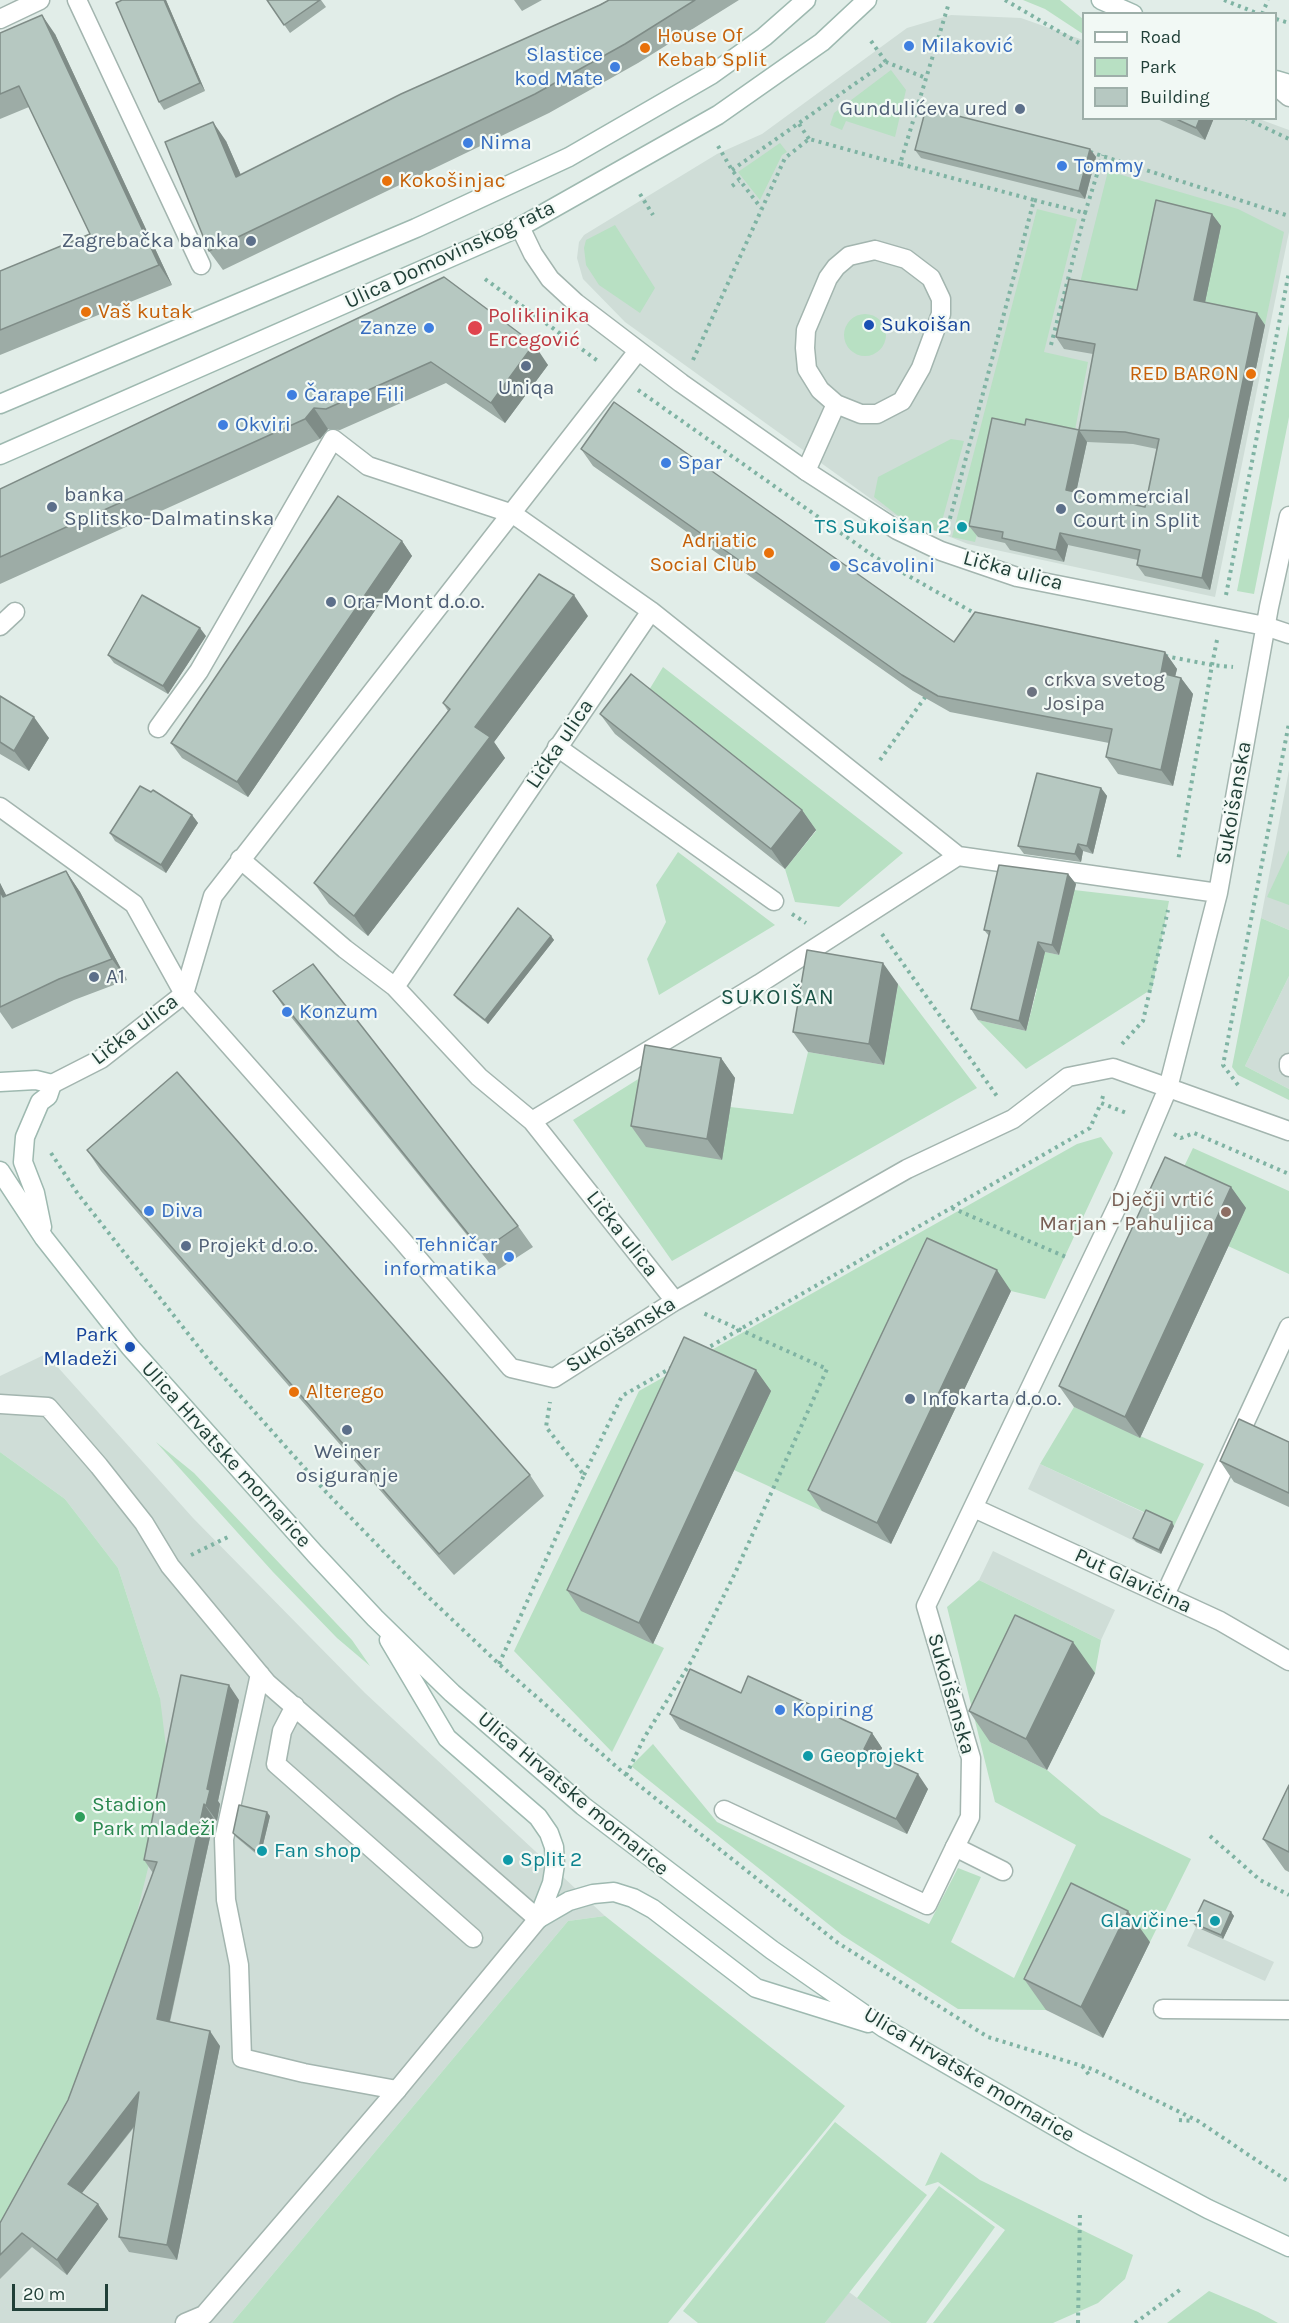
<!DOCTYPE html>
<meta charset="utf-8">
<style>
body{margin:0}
#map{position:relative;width:1289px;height:2323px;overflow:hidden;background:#e1ede8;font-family:Karla,sans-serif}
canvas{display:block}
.legend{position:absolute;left:1082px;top:12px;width:195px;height:108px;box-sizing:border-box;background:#f2f9f5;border:2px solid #9eafa9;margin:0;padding:8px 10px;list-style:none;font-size:18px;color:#203f37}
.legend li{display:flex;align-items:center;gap:12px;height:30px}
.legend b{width:30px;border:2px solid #9eafa9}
.scale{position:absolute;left:12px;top:2284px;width:96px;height:27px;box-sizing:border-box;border:3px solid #203f37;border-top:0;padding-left:8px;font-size:18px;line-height:21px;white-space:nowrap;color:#203f37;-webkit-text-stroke:4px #f2f9f5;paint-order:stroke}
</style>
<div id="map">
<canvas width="1289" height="2323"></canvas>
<ul class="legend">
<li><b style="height:8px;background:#fff"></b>Road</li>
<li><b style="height:16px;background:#b8e0c3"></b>Park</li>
<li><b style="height:16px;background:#b6c8c1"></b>Building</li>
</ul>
<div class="scale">20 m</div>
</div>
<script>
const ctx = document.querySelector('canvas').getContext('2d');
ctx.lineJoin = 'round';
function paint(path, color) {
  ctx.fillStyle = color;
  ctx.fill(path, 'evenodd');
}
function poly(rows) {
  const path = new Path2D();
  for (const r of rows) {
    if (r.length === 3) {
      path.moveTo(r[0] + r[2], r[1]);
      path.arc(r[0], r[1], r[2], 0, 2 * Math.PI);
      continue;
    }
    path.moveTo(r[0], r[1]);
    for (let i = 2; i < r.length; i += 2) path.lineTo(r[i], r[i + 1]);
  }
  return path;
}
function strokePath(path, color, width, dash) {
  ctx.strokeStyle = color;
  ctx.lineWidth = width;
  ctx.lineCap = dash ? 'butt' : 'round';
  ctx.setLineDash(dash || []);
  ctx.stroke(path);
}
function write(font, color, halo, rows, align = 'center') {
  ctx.font = font + ' Karla,sans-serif';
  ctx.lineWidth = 4.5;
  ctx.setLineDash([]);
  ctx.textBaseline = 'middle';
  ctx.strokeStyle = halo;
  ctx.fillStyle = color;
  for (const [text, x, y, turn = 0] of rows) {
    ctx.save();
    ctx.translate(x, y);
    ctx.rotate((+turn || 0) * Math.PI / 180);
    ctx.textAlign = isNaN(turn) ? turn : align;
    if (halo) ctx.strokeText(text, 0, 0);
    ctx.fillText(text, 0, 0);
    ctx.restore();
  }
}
const built = poly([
 [951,15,1021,18,1083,40,1084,118,1259,119,1289,130,1289,232,1215,597,968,544,892,514,625,322,583,279,577,258,579,242,584,235,717,154,762,134,907,28],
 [1289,770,1289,930,1261,918],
 [1289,976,1289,1089,1245,1066],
 [46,1354,193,1518,365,1693,605,1916,568,1921,232,2323,0,2323,0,2223,50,2163,160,1698,118,1568,65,1499,0,1452,0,1376],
 [1040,1464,1149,1515,1136,1542,1028,1489],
 [993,1551,1115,1610,1101,1640,979,1580],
 [1196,1927,1274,1962,1265,1981,1187,1946],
 [849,2292,891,2323,825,2323]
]);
const green = poly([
 [1023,0,1060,0,1083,19,1083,34,1045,9],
 [891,70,906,90,895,137,846,121,842,130,830,125,834,113],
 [780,143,787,152,782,155,760,200,738,172],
 [1108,171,1238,209,1284,232,1265,325,1078,291],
 [1037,209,1077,219,1044,352,1088,362,1075,430,984,508,975,542,952,537],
 [615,225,655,288,640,313,599,285,586,265,584,248,586,240],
 [865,335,21],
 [1289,324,1289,417,1254,594,1237,591],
 [951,439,964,441,939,532,897,515,874,497,878,477],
 [663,667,903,853,839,907,795,902,785,869,816,831,646,695],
 [1289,850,1289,905,1267,897],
 [678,852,775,925,659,995,647,959,666,922,656,885],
 [1074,890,1169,901,1152,989,1026,1069,978,1020,1026,1031,1037,989,992,940,1059,955],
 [1261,918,1289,930,1289,976,1245,1066,1289,1089,1289,1100,1238,1075,1232,1067],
 [898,984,977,1088,672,1261,573,1120,659,1066,721,1160,730,1107,793,1114,808,1052,884,1065],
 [1101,1137,1113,1153,1045,1299,1011,1291,942,1259,822,1511,734,1470,581,1610,664,1648,612,1752,514,1651,639,1391,1077,1144],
 [1193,1148,1289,1191,1289,1274,1228,1246,1246,1208,1179,1177],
 [1074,1407,1204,1464,1174,1526,1040,1464],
 [156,1442,194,1473,352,1640,370,1666,337,1638,273,1572],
 [0,1452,65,1499,118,1568,160,1698,170,1779,132,1933,50,2163,0,2223],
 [979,1580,1101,1640,1095,1673,1037,1646,990,1742,1047,1770,1101,1815,1191,1859,1150,1942,1092,1914,1046,2010,958,2009,842,1935,631,1766,653,1744,717,1822,929,1924,958,1868,981,1877,951,1942,1014,1978,1076,1845,995,1802,947,1607],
 [605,1916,845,2106,668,2323,232,2323,568,1921],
 [835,2122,927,2195,825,2323,698,2323,683,2311],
 [941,2152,980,2180,1133,2255,1125,2279,1098,2303,1053,2323,933,2323,1005,2230,938,2182,925,2186],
 [939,2186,995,2227,926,2323,891,2323,857,2298],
 [1209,2291,1258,2312,1278,2323,1167,2323]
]);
const path = poly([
 [1005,0,1084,46],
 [1224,0,1259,14],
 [1262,14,1268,0],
 [1276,19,1289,23],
 [871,41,886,62],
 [1245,118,1289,139],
 [799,124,809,139],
 [718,146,732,170,761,208],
 [1090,152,1289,216],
 [732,170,886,62,926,78],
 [732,186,739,181],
 [640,194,653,215],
 [1034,200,1085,213,1103,155],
 [485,279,598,361],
 [1051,345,1085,213],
 [693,360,785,158,809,139,900,164],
 [638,390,875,557,976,614],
 [948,526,1034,200,900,164,948,6],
 [1226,595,1289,272],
 [1217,640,1212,665,1233,667],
 [1165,656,1212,665,1178,861],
 [880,760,926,696],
 [792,914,806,923],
 [882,934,999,1099],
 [1122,1044,1143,1021,1168,910],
 [1238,1085,1223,1065,1289,723],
 [1103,1096,1101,1103,1129,1114],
 [1174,1134,1181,1138,1194,1133,1289,1174],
 [51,1153,78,1194,212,1364,326,1492,421,1590,499,1664,626,1775,838,1943,988,2037,1092,2069,1198,2121,1289,2182],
 [952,1208,1066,1257],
 [704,1350,1090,1128,1101,1103],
 [584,1475,622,1396,671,1368],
 [191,1555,228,1537],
 [499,1664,584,1475,546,1427,550,1402],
 [626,1775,644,1738,692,1660,736,1571,827,1369,703,1313],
 [1210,1836,1260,1880,1289,1895],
 [1082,2066,1090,2076],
 [1179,2120,1194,2121],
 [1078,2323,1080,2211],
 [1135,2323,1181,2289]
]);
const lane = poly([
 [77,0,201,265],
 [875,250,906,259,931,278,941,299,941,314,921,368,902,401,877,414,861,414,836,404,820,390,807,369,805,348,806,330,828,278,836,267,849,256,875,250],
 [806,471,836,404],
 [0,626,15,612],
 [1265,626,1289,634],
 [158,728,199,671,333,439,368,466,513,514],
 [557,747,774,901],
 [0,807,134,904,184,994],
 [1289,1063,1289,1067],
 [0,1404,48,1407,99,1466,144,1523,170,1566,267,1683,538,1919],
 [260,1674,224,1839,226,1900,239,1965,242,2058,304,2073,397,2090],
 [295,1706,282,1731,276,1764,473,1938],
 [724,1810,927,1905,955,1847,1003,1871],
 [1163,2009,1289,2010]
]);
const street = poly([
 [0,19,40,0],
 [1276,86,1289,97],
 [520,227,533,254,550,279,576,303,681,383,806,471,897,530,941,551,1017,577,1265,626],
 [513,514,651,611,958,856,1218,893],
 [240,859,345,949,395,987,479,1077,532,1121,675,1301],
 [395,987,651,611],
 [184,994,401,1239,511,1368,554,1378,675,1301,907,1169,1013,1119,1068,1077,1113,1068,1289,1131],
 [52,1084,101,1059,184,994,213,896,638,351],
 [532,1121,759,984,958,856],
 [974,1508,1220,1621,1289,1661],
 [1165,1595,1289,1327],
 [955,1847,970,1817,971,1758,926,1606,1125,1190,1168,1088,1218,893,1269,607,1289,516],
 [185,2323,204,2315,397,2090,538,1919]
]);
const secondary = poly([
 [1101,0,1133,14],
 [1276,80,1289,84],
 [0,404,416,228,569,157,711,75,764,37,806,0],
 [0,455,520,227,718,115,822,42,867,0],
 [0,1082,36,1080,52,1084,48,1096,40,1102,25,1137,23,1162,35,1193,42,1227],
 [0,1171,44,1238,130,1347,315,1554,375,1618,452,1693,583,1806,772,1950,884,2028,1080,2141,1208,2209,1289,2247],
 [389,1640,447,1738,538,1817,549,1833,554,1847,555,1864,552,1883,538,1919],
 [538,1919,569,1901,593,1894,614,1892,633,1898,653,1909,756,1988,868,2023]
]);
const wall = poly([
 [122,0,166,0,205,91,164,110,159,102],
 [267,0,321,0,326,7,290,33],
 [514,0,542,0,522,11],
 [609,0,739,0,638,63,549,113,223,270,209,251,226,141,241,175],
 [0,33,55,34,172,285,0,355,0,271,90,234,29,107,0,119],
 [1155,118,1214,118,1205,140],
 [1090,149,1096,157,1085,199,921,158,915,150],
 [1212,214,1221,226,1205,302,1265,325,1210,590,1145,576,1137,565,1138,560,1068,545,1064,562,1010,550,1005,543,978,537,969,526,1025,425,1079,430,1093,354,1064,349,1056,337,1137,290],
 [1087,442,1133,444,1157,449,1145,507,1076,492],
 [444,277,548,365,505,423,446,383,340,430,328,429,320,439,0,584,0,489],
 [581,449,954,642,1165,652,1177,669,1175,676,1181,678,1193,694,1173,786,1118,774,1106,757,1109,743,950,712,913,691,593,466],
 [402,541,412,556,248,797,182,758,171,743],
 [588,616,494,742,505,758,368,936,329,904,314,883,448,711,443,703],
 [206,636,168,694,114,663,108,655],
 [0,696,49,738,29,771,0,754],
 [600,714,802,810,816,830,785,869,615,734],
 [1101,788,1107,796,1093,854,1083,851,1081,862,1024,854,1018,846],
 [151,792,192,815,198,823,166,873,115,841,110,833],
 [66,871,80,892,127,980,74,1000,12,1029,0,1012,0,883,6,896],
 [1068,874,1076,884,1059,955,1045,952,1026,1031,978,1020,971,1009,989,936,984,930],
 [551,936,554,940,488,1024,457,999,454,995],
 [898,984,884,1065,808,1052,793,1032],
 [273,991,518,1226,533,1247,496,1271,287,1012],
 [721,1058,735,1078,722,1160,646,1147,631,1126],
 [87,1150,530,1475,544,1496,454,1575,101,1171],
 [1231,1187,1246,1208,1140,1438,1074,1407,1059,1386],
 [1011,1291,891,1544,822,1511,808,1490],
 [756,1370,771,1391,653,1644,581,1611,567,1590],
 [1289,1442,1289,1507,1234,1482,1220,1461],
 [1174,1526,1161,1554,1136,1542,1133,1538],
 [1095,1673,1047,1770,990,1742,969,1711],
 [741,1693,872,1733,882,1748,879,1756,928,1789,907,1834,680,1729,670,1714],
 [239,1700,218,1801,220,1804,217,1821,214,1819,170,2022,220,2046,177,2260,129,2252,119,2237,135,2126,82,2193,98,2204,108,2219,67,2275,32,2247,0,2279,0,2223,68,2100,153,1873,144,1860],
 [1289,1785,1289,1872,1285,1870,1263,1839],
 [270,1816,260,1857,236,1837,233,1833],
 [1231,1912,1234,1916,1223,1939,1196,1927,1193,1923],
 [1150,1942,1103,2038,1046,2010,1024,1979]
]);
const shadedWall = poly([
 [164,0,166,0,205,91,200,83],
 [42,15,55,34,172,285,159,265],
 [1200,118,1214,118,1205,140,1196,128],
 [213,122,226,141,250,196,236,177],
 [1090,149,1096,157,1085,199,1079,191],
 [1212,214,1221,226,1203,312,1194,300],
 [1257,313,1265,325,1210,590,1202,578],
 [534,344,548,365,505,423,491,403],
 [314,408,328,429,320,439,305,419],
 [1079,430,1087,442,1074,502,1066,490],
 [1060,533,1068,545,1064,562,1056,550],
 [402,541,412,556,248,797,237,782],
 [574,595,588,616,494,742,505,758,368,936,354,916,475,727],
 [200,628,206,636,168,694,163,686],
 [1165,652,1177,669,1172,690,1161,673],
 [1181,678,1193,694,1173,786,1161,770],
 [34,717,49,738,29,771,14,751],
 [1101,788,1107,796,1093,854,1087,846],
 [802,810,816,830,785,869,771,849],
 [192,815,198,823,166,873,161,865],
 [1078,844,1083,851,1081,862,1075,854],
 [66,871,80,892,127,980,112,959],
 [1068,874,1076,884,1059,955,1052,945],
 [0,883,18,918,3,897,0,891],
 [551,936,554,940,488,1024,485,1020],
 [1038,942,1045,952,1026,1031,1019,1021],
 [883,963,898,984,884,1065,869,1044],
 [721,1058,735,1078,722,1160,707,1139],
 [1231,1187,1246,1208,1140,1438,1125,1417],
 [997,1270,1011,1291,891,1544,877,1523],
 [756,1370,771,1391,653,1644,639,1623],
 [1172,1522,1174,1526,1161,1554,1159,1550],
 [1073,1642,1095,1673,1047,1770,1026,1739],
 [229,1685,239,1700,218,1801,220,1804,217,1821,206,1806,207,1789],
 [872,1733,882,1748,875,1764,864,1749],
 [918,1774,928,1789,907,1834,896,1819],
 [204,1804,214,1819,167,2033,157,2019],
 [267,1812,270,1816,260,1857,258,1853],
 [1128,1911,1150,1942,1103,2038,1081,2007],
 [1231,1912,1234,1916,1223,1939,1221,1935],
 [210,2031,220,2046,177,2260,167,2245],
 [139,2092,149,2107,78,2198,68,2184],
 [98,2204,108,2219,67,2275,57,2260]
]);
const building = poly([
 [122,0,164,0,200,83,159,102,116,3,122,0],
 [267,0,320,0,284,25,267,0],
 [609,0,695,0,625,44,535,94,209,251,165,142,213,122,236,177,401,94,600,5,609,0],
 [42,15,159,265,0,330,0,271,90,234,19,86,0,94,0,33,42,15],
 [926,108,1090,149,1079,191,915,150,926,108],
 [1174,118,1200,118,1196,128,1174,118],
 [1156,200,1212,214,1194,300,1257,313,1202,578,1137,565,1140,550,1060,533,1056,550,1002,538,1003,532,969,526,992,418,1025,425,1026,419,1079,430,1095,344,1056,337,1069,279,1137,290,1156,200],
 [1079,430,1125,432,1159,439,1145,507,1066,490,1079,430],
 [444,277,534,344,491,403,431,362,326,409,314,408,305,419,0,557,0,489,444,277],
 [614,402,954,642,975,612,1165,652,1161,673,1181,678,1161,770,1106,757,1112,729,938,696,902,675,581,449,614,402],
 [338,496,402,541,237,782,171,743,338,496],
 [539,574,574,595,475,727,490,737,354,916,314,883,450,709,443,703,539,574],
 [142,595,200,628,163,686,108,655,142,595],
 [631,674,802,810,771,849,600,714,631,674],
 [0,696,34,717,14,751,0,742,0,696],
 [1037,773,1101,788,1087,846,1078,844,1075,854,1018,846,1037,773],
 [140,786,151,792,153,790,192,815,161,865,110,833,140,786],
 [999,865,1068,874,1052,945,1038,942,1019,1021,971,1009,990,931,984,930,999,865],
 [66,871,112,959,59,979,0,1007,0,891,3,897,66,871],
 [518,908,551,936,485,1020,454,995,518,908],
 [807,950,883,963,869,1044,793,1032,807,950],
 [313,964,518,1226,482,1251,273,991,313,964],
 [645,1045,721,1058,707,1139,631,1126,645,1045],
 [177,1072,530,1475,439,1554,87,1150,177,1072],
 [1165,1157,1231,1187,1125,1417,1059,1386,1165,1157],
 [927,1238,997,1270,877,1523,808,1490,927,1238],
 [684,1337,756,1370,639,1623,567,1590,684,1337],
 [1239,1419,1289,1442,1289,1493,1220,1461,1239,1419],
 [1146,1510,1172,1522,1159,1550,1133,1538,1146,1510],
 [1015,1615,1073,1642,1026,1739,969,1711,1015,1615],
 [690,1669,741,1693,748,1676,872,1733,864,1749,918,1774,896,1819,670,1714,690,1669],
 [181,1675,229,1685,207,1789,210,1790,206,1806,204,1804,157,2019,210,2031,167,2245,119,2237,139,2092,68,2184,98,2204,57,2260,22,2233,0,2255,0,2223,68,2100,157,1862,144,1860,181,1675],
 [1289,1785,1289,1852,1263,1839,1289,1785],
 [239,1805,267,1812,258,1853,233,1833,239,1805],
 [1071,1883,1128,1911,1081,2007,1024,1979,1071,1883],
 [1204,1900,1231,1912,1221,1935,1193,1923,1204,1900]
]);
const markers = [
 [909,46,6,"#3f7fe0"],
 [645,48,6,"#e8710a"],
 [615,67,6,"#3f7fe0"],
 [1020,109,6,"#5c6f8a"],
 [468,143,6,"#3f7fe0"],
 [1062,166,6,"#3f7fe0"],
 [387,181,6,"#e8710a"],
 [251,241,6,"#5c6f8a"],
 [86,312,6,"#e8710a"],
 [869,325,6,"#1a4fb4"],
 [429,328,6,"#3f7fe0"],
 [475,328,8,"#e0444e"],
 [526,366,6,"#5c6f8a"],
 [1251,374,6,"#e8710a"],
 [292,395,6,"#3f7fe0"],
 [223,425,6,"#3f7fe0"],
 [666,463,6,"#3f7fe0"],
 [52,507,6,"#5c6f8a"],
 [1061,509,6,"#5c6f8a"],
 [962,527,6,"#0f9aa8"],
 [769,553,6,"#e8710a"],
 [835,566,6,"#3f7fe0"],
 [331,602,6,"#5c6f8a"],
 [1032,692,6,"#6b7280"],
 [94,977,6,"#5c6f8a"],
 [287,1012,6,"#3f7fe0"],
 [149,1211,6,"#3f7fe0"],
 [1226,1212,6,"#8d6e63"],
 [186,1246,6,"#5c6f8a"],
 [509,1257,6,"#3f7fe0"],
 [130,1347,6,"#1a4fb4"],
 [294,1392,6,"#e8710a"],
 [910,1399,6,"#5c6f8a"],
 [347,1430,6,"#5c6f8a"],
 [780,1710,6,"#3f7fe0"],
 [808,1756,6,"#0f9aa8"],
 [80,1817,6,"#2e9e5b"],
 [262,1851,6,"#0f9aa8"],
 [508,1860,6,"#0f9aa8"],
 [1215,1921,6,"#0f9aa8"]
];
const foodNames = [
 ["House Of",657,36],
 ["Kebab Split",657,60],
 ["Kokošinjac",399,181],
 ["Vaš kutak",98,312],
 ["RED BARON",1239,374,"right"],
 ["Adriatic",757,541,"right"],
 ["Social Club",757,565,"right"],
 ["Alterego",306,1392]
];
const shopNames = [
 ["Milaković",921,46],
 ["Slastice",603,55,"right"],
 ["kod Mate",603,79,"right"],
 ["Nima",480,143],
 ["Tommy",1074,166],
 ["Zanze",417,328,"right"],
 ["Čarape Fili",304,395],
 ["Okviri",235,425],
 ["Spar",678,463],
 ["Scavolini",847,566],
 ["Konzum",299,1012],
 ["Diva",161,1211],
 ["Tehničar",497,1245,"right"],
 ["informatika",497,1269,"right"],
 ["Kopiring",792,1710]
];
const serviceNames = [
 ["Gundulićeva ured",1008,109,"right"],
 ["Zagrebačka banka",239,241,"right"],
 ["Uniqa",526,388,"center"],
 ["banka",64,495],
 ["Splitsko-Dalmatinska",64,519],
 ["Commercial",1073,497],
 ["Court in Split",1073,521],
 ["Ora-Mont d.o.o.",343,602],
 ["A1",106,977],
 ["Projekt d.o.o.",198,1246],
 ["Infokarta d.o.o.",922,1399],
 ["Weiner",347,1452,"center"],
 ["osiguranje",347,1476,"center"]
];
const streetNames = [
 ["Ulica Domovinskog rata",450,255,-25],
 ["Lička ulica",1013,571,15],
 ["Lička ulica",560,744,-56],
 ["Sukoišanska",1234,803,-80],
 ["Lička ulica",135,1030,-37],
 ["Lička ulica",622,1234,52],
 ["Sukoišanska",621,1335,-32],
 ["Ulica Hrvatske mornarice",226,1455,48],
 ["Put Glavičina",1133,1581,25],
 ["Sukoišanska",951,1694,74],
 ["Ulica Hrvatske mornarice",573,1794,40],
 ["Ulica Hrvatske mornarice",969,2075,31]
];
const healthNames = [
 ["Poliklinika",488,316],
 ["Ercegović",488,340]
];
const transitNames = [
 ["Sukoišan",881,325],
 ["Park",118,1335,"right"],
 ["Mladeži",118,1359,"right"]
];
const cultureNames = [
 ["TS Sukoišan 2",950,527,"right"],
 ["Geoprojekt",820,1756],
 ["Fan shop",274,1851],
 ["Split 2",520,1860],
 ["Glavičine-1",1203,1921,"right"]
];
const worshipNames = [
 ["crkva svetog",1044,680],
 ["Josipa",1044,704]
];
const educationNames = [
 ["Dječji vrtić",1214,1200],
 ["Marjan - Pahuljica",1214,1224]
];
const leisureNames = [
 ["Stadion",92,1805],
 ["Park mladeži",92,1829]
];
const neighbourhoodNames = [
 ["SUKOIŠAN",778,998]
];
paint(built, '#cfddd7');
paint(green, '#b8e0c3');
strokePath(lane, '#a3b5af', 21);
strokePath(street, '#a3b5af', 21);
strokePath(secondary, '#9eb9b0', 21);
strokePath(path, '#7fb3a3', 4, [3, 4.5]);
strokePath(lane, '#fff', 18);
strokePath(street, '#fff', 18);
strokePath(secondary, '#fff', 18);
paint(wall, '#9daca6');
paint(shadedWall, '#7f8c87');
paint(building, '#b6c8c1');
strokePath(building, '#7f8c87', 1.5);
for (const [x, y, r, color] of markers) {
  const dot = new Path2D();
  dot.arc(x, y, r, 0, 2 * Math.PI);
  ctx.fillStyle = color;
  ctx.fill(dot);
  strokePath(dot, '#f2f9f5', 2);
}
write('21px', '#c56008', '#f2f9f5', foodNames, 'left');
write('21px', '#366cbe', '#f2f9f5', shopNames, 'left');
write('21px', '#4e5e75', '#f2f9f5', serviceNames, 'left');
write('21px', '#203f37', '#f2f9f5', streetNames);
write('21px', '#be3a42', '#f2f9f5', healthNames, 'left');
write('21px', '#164399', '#f2f9f5', transitNames, 'left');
write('21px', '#0d838f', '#f2f9f5', cultureNames, 'left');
write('21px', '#5b616d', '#f2f9f5', worshipNames, 'left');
write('21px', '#785e54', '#f2f9f5', educationNames, 'right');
write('21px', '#27864d', '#f2f9f5', leisureNames, 'left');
ctx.letterSpacing = '1.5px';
write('22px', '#1a5346', '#f2f9f5', neighbourhoodNames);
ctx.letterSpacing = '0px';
</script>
